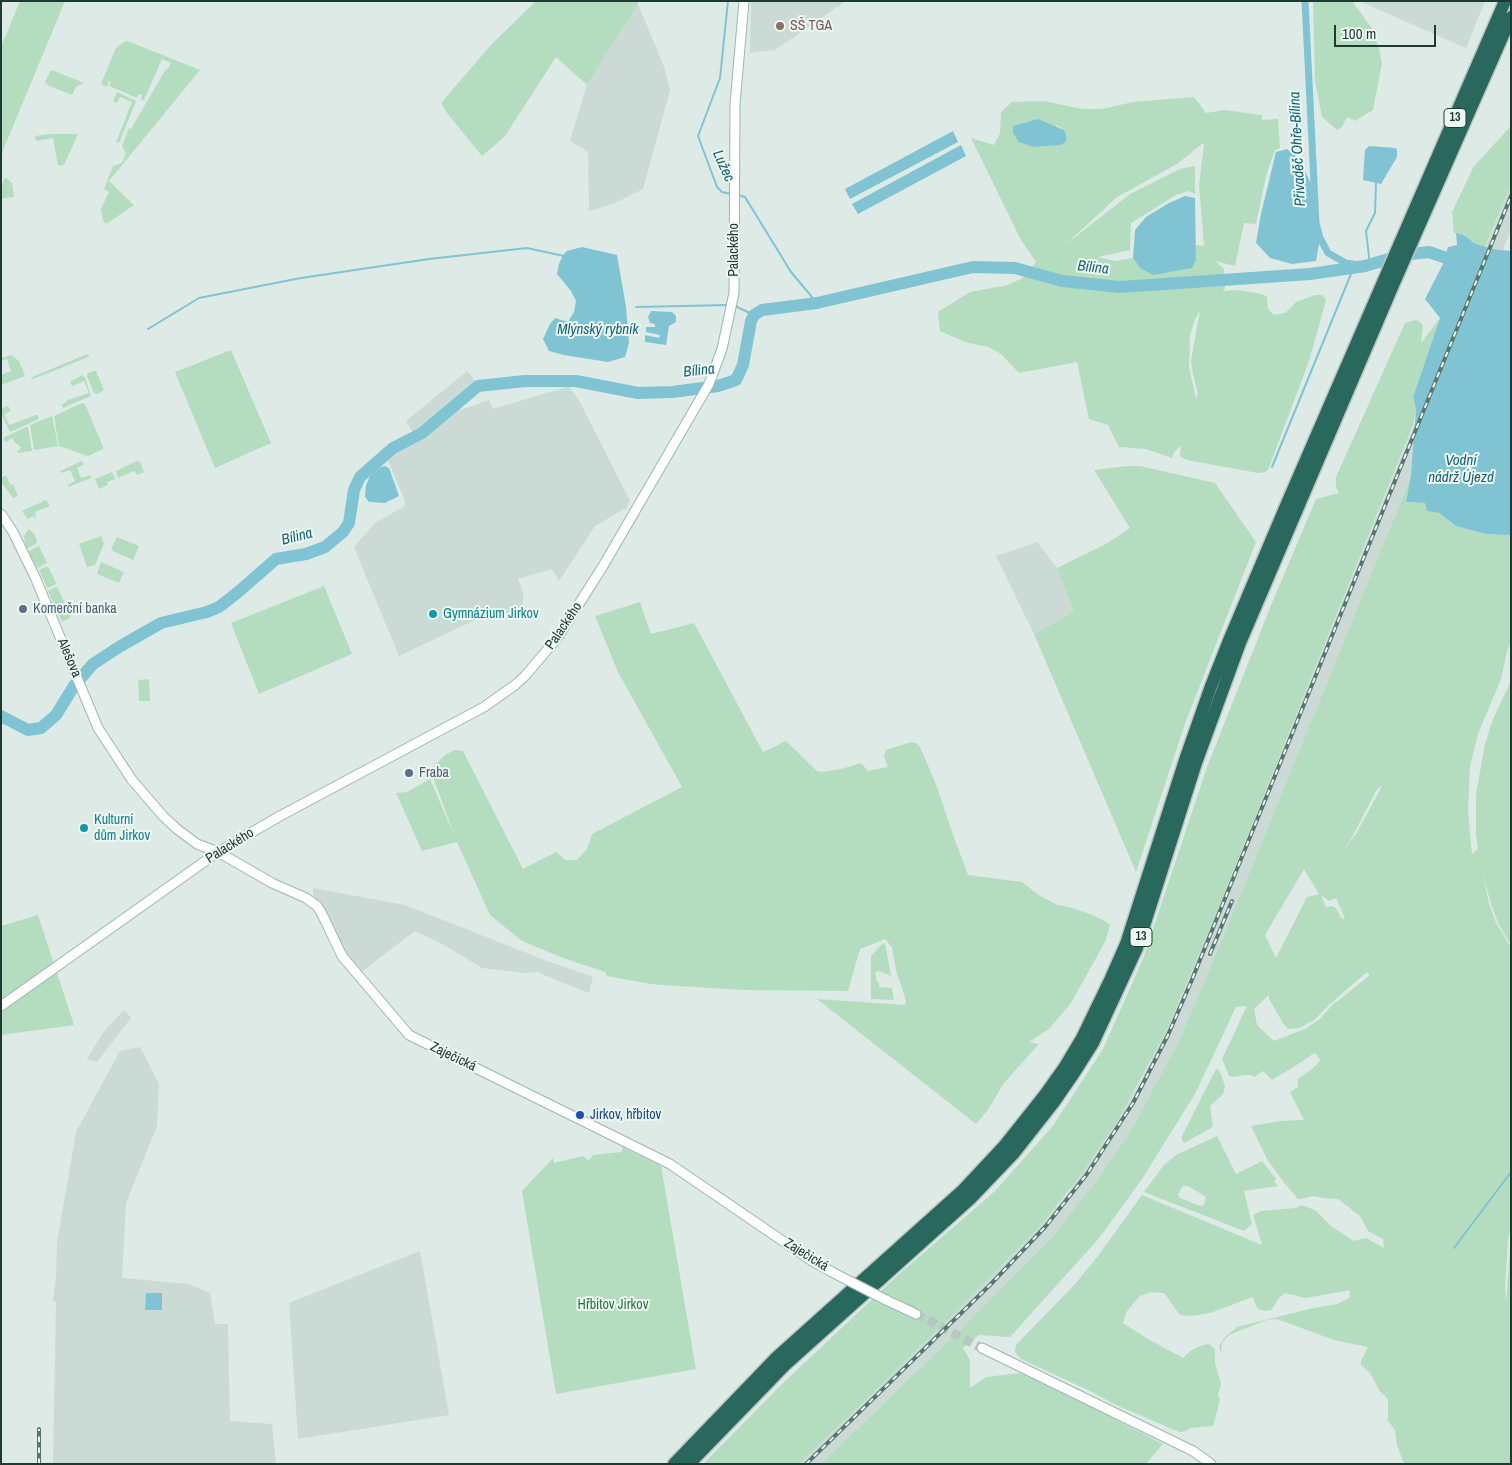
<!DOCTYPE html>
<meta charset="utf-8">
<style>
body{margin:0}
#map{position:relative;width:1512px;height:1465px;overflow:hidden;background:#ddeae5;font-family:"Archivo Narrow",sans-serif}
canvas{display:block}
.frame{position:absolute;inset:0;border:2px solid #1e3a33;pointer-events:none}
.scale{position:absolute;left:1334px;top:25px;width:102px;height:22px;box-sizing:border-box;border:2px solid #1e3a33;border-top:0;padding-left:6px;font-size:15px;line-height:18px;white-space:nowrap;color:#1e3a33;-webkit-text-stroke:4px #edf7f2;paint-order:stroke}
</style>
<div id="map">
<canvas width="1512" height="1465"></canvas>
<div class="frame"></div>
<div class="scale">100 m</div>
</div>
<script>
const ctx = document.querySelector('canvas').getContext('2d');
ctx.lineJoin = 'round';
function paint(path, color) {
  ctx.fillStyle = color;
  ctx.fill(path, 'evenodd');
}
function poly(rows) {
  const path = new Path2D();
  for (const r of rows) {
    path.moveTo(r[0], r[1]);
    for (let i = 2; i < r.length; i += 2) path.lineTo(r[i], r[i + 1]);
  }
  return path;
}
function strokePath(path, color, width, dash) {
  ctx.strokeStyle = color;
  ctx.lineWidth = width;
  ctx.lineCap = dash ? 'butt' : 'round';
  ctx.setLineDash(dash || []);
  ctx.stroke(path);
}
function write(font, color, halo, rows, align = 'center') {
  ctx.font = font + ' "Archivo Narrow",sans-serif';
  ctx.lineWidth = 4;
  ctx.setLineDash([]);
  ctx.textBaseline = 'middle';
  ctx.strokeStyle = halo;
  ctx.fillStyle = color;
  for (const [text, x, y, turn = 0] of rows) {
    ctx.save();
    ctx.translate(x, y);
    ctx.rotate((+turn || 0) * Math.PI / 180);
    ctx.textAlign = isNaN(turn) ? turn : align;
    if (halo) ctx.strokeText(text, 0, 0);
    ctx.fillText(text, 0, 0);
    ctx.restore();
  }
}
const built = poly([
 [751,1,846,1,775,50,750,53],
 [1359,1,1485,1,1466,48],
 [638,4,664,67,670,90,643,189,613,204,589,211,588,152,570,141,587,85],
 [1511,185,1511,230,1226,930,1179,1041,1155,1087,1131,1131,1113,1157,1075,1209,1054,1235,967,1323,821,1464,799,1464,956,1312,1042,1224,1063,1199,1100,1148,1117,1122,1141,1080,1165,1034,1212,924],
 [467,371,476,382,413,433,406,421],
 [567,387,569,387,580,402,630,501,626,508,595,526,559,581,552,569,518,579,523,592,523,614,475,620,399,656,354,547,375,523,405,506,405,501,387,458,394,452,431,431,459,406,461,410,489,400,493,409],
 [1037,542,1057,568,1074,612,1034,634,996,556],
 [313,888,405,905,547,961,593,977,589,993,544,975,538,972,525,973,482,968,444,945,415,931,361,972,340,944,313,894],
 [124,1010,131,1018,97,1062,87,1059,104,1031],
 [140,1047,159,1084,157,1126,126,1203,122,1278,188,1284,210,1293,215,1324,228,1324,230,1421,272,1424,276,1464,53,1464,56,1302,53,1301,56,1279,57,1243,76,1132,120,1051],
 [420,1251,449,1415,298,1439,289,1303]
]);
const green = poly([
 [20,1,65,1,1,155,1,47],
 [536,1,638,1,638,4,587,85,556,57,505,136,482,156,447,113,441,103,491,45],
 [1313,1,1352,1,1371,27,1379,49,1382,63,1373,110,1355,121,1347,117,1342,127,1337,130,1322,117,1315,81],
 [125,41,130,42,200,70,109,181,134,205,106,224,103,221,101,209,109,192,104,189,113,166,122,163,126,153,122,146,129,128,131,129,166,69,168,69,171,63,162,59,144,100,141,100,142,95,139,94,137,98,109,86,111,82,109,81,107,87,101,84,116,48],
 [52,70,84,83,76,87,72,95,49,86,45,82,50,72],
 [117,92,136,101,119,143,116,142,132,102,120,97,117,103,113,101],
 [1194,97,1206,113,1225,110,1262,115,1262,120,1278,119,1280,148,1275,150,1266,176,1256,224,1244,223,1235,266,1215,261,1224,269,1225,289,1223,291,1238,290,1262,294,1267,297,1268,309,1274,315,1285,313,1296,302,1315,295,1322,295,1326,300,1309,361,1268,470,1265,472,1258,473,1187,460,1180,456,1181,446,1174,452,1172,458,1146,449,1119,447,1108,425,1089,419,1077,362,1019,373,1001,354,988,347,965,342,940,331,938,312,970,292,1008,285,1023,278,1036,262,1021,240,971,138,994,145,1000,133,1001,112,1012,102,1044,101,1082,109,1102,109,1133,102],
 [1056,125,1064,130,1067,137,1066,142,1050,146],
 [1202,144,1204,144,1199,184,1204,246,1196,245,1196,260,1140,268,1133,258,1115,261,1098,257,1130,250,1131,223,1176,195,1189,191,1195,194,1195,166,1180,169,1130,194,1065,245,1117,197,1177,164],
 [1200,311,1191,361,1193,374,1198,394,1196,399,1189,367,1190,336,1194,321],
 [1511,126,1511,185,1485,247,1474,243,1464,235,1454,233,1452,212,1474,166],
 [51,134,78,134,64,165,58,166,53,138,36,141,35,136],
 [5,177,12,183,14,197,1,199,1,187],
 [1440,318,1413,397,1416,409,1413,425,1212,924,1165,1034,1117,1122,1083,1172,1042,1224,956,1312,799,1464,703,1464,782,1384,897,1276,995,1191,1052,1127,1103,1049,1143,959,1207,767,1272,603,1316,499,1339,493,1336,488,1336,477,1405,323,1416,320,1420,322,1423,326,1421,343],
 [231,350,271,443,215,468,175,372],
 [87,354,90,355,86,358,33,379,30,378],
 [11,355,19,361,25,376,1,385,1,375,11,371,7,359,1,361,1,358],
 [94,371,96,371,104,390,97,394,94,393,87,376,88,373],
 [82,375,85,378,91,396,63,408,62,404,67,402,67,400,89,393,84,381,72,386,70,382],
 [82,403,85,404,103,447,103,449,88,456,59,446,54,416],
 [8,406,11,411,4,414,9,425,36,415,38,415,39,419,10,432,1,413,1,409],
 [52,416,58,446,34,450,30,425],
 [28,426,32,451,18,453,17,452,21,448,18,444,16,444,12,438,6,442,3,438],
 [82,461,84,464,77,468,81,478,90,475,91,478,68,487,68,485,75,481,70,470,61,473,60,471],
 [137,461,140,462,144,472,137,475,134,471,118,478,116,471],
 [1127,466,1140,466,1215,483,1256,542,1186,721,1136,872,1034,634,1074,612,1057,568,1106,544,1130,528,1094,470],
 [112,472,115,479,107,482,108,485,99,489,95,479],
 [6,475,10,485,13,484,18,496,13,498,1,482,1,478],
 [1411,476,1406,502,1425,503,1427,511,1439,513,1456,526,1485,534,1511,535,1511,642,1507,651,1501,679,1478,734,1470,766,1468,812,1472,854,1478,849,1476,834,1476,794,1485,744,1493,719,1511,681,1511,945,1499,925,1491,904,1483,874,1489,904,1496,923,1511,947,1511,1224,1508,1240,1505,1287,1506,1302,1511,1235,1511,1464,1404,1464,1397,1445,1395,1430,1388,1421,1388,1399,1379,1390,1370,1373,1361,1365,1361,1361,1368,1347,1334,1340,1277,1319,1267,1320,1229,1335,1222,1343,1221,1354,1219,1346,1226,1336,1237,1327,1314,1308,1337,1304,1349,1298,1350,1290,1306,1298,1285,1293,1279,1298,1271,1310,1266,1311,1258,1309,1255,1303,1253,1297,1210,1313,1192,1316,1180,1315,1164,1293,1151,1292,1140,1296,1127,1311,1123,1323,1148,1339,1183,1358,1190,1351,1203,1345,1209,1344,1215,1349,1215,1363,1221,1384,1218,1395,1220,1400,1213,1426,1191,1428,1183,1432,1179,1432,1116,1405,1090,1391,1021,1359,1015,1352,1016,1345,1075,1284,1098,1256,1142,1195,1262,1245,1253,1215,1261,1211,1296,1208,1301,1205,1315,1210,1332,1227,1354,1241,1366,1238,1384,1248,1383,1239,1368,1231,1360,1216,1338,1199,1323,1198,1313,1196,1301,1199,1298,1199,1282,1180,1267,1159,1251,1126,1280,1121,1304,1120,1290,1092,1298,1087,1298,1079,1312,1069,1320,1061,1317,1055,1314,1053,1300,1063,1272,1080,1263,1071,1254,1077,1251,1075,1244,1075,1233,1077,1229,1076,1222,1059,1247,1006,1236,1007,1195,1094,1142,1179,1100,1237,1010,1337,979,1335,963,1348,970,1360,970,1388,986,1377,1020,1373,1062,1392,1163,1444,1146,1464,821,1464,967,1323,1054,1235,1096,1181,1131,1131,1179,1041,1226,930],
 [1382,786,1356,834,1343,851,1342,852,1351,839,1377,789],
 [1304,869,1319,894,1307,897,1276,958,1265,935],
 [1321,895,1329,901,1336,898,1345,919,1342,919,1336,908,1332,906,1326,907],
 [1367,972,1370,975,1338,1001,1334,1003,1320,1019,1305,1029,1274,1041,1257,1025,1254,1009,1269,995,1269,999,1283,1023,1288,1029,1299,1028,1314,1020,1331,1003],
 [46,500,50,506,35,512,36,516,34,518,33,516,28,519,22,511],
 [29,529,35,535,37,541,36,544,26,549,24,536],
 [101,536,104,544,95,565,87,567,79,544],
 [117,537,139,546,133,560,111,550],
 [39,546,47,563,38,568,27,552],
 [101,562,124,572,119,583,97,574],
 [48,566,56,583,55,585,47,588,39,570],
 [324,586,352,654,259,694,231,623],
 [56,587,58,588,70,615,70,618,62,622,48,591],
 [640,602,651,634,694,623,763,752,786,741,817,771,821,772,841,769,861,763,868,771,888,767,884,757,886,750,911,742,916,743,920,747,936,784,952,832,968,875,1022,882,1040,896,1058,905,1073,908,1087,913,1105,921,1110,925,1106,940,1071,1003,1049,1029,1029,1042,1039,1044,1004,1083,987,1111,976,1124,817,999,905,1005,906,1001,896,970,892,947,885,939,860,949,848,991,743,990,678,986,651,984,607,976,605,972,563,958,522,941,490,915,457,842,422,851,396,793,407,792,430,779,455,837,433,777,433,767,445,755,455,750,463,751,523,869,556,852,565,860,577,860,587,849,592,834,682,787,618,672,595,616],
 [149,679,150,701,139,701,138,680],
 [38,915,74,1025,1,1035,1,926],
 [885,943,891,976,879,971,875,972,877,982,879,982,879,987,892,988,894,1000,871,999,871,956,881,945],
 [1216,1069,1219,1070,1222,1077,1225,1087,1223,1094,1210,1106,1213,1126,1211,1128,1184,1143,1181,1138],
 [1217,1136,1236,1174,1262,1161,1276,1179,1274,1182,1278,1186,1244,1191,1252,1224,1244,1231,1144,1192,1163,1166,1176,1155],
 [1183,1186,1188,1186,1206,1197,1204,1205,1200,1206,1180,1198,1178,1194],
 [622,1147,661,1166,696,1369,556,1394,522,1191,553,1158,554,1163,583,1156,589,1161,593,1155,622,1152]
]);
const water = poly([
 [1038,119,1064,130,1067,137,1066,142,1060,145,1033,147,1019,142,1013,133,1013,126],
 [953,131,958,142,850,199,845,189],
 [961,145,966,156,858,214,852,204],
 [1369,146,1395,148,1397,150,1397,157,1381,184,1363,180,1365,150],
 [1287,149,1299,158,1314,190,1316,223,1320,238,1316,261,1292,264,1270,258,1256,243,1261,214,1276,152],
 [1185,196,1195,198,1196,260,1192,268,1153,275,1140,268,1133,258,1135,230,1146,217,1169,203],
 [1456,233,1464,235,1474,243,1492,249,1511,251,1511,535,1485,534,1456,526,1439,513,1427,511,1425,503,1406,502,1411,475,1416,409,1413,397,1440,318,1425,299,1443,264,1448,247,1457,245],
 [582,247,617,255,626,307,629,343,625,357,608,362,564,355,549,351,543,339,550,324,555,318,568,322,574,312,576,301,571,291,557,274,559,264,563,255,567,251],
 [651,311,672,312,676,316,676,322,669,326,666,345,645,342,645,335,659,338,660,335,646,332,646,327,655,327,655,324,650,323,648,317],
 [385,466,389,468,399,496,385,503,369,502,365,497,366,485,370,476,381,467],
 [146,1293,162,1293,162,1310,145,1310]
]);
const stream = poly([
 [728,1,720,78,698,136,717,187,722,192,731,194],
 [738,195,745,197,791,272,817,303],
 [1370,265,1366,231,1375,213,1376,183],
 [735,306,754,315],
 [636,307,728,305],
 [148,329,199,298,301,278,429,259,527,248,564,256],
 [1272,467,1353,269],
 [1454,1248,1511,1172]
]);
const canal = poly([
 [1305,1,1316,223,1320,238,1328,253,1346,263,1365,266]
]);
const river = poly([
 [1,716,28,730,41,728,56,715,74,686,93,664,119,647,161,623,207,612,219,607,237,593,276,559,306,554,325,547,343,532,349,523,354,490,360,477,393,448,422,433,478,386,525,381,576,381,638,393,672,392,718,386,736,380,743,365,751,321,754,315,762,310,817,303,973,267,1015,268,1062,281,1120,287,1310,274,1365,266,1402,255,1429,252,1461,263]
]);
const secondaryTunnel = poly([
 [916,1314,982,1348]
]);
const secondary = poly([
 [1,514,13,532,35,577,98,728,132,780,163,816,177,829,197,844,218,852,272,883,306,898,317,906,321,912,342,956,409,1035,670,1164,812,1261,832,1272],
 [1,1006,218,852,280,816,484,707,515,685,525,676,558,637,603,566,709,384,722,349,734,293,735,104,744,1],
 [886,1300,916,1314],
 [982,1348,1193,1451,1211,1464]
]);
const highway = poly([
 [674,1464,777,1357,962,1191,1005,1145,1044,1096,1064,1068,1082,1038,1111,978,1126,944,1185,760,1211,686,1230,638,1285,508,1505,1],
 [689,1464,785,1365,970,1199,1014,1153,1054,1102,1074,1073,1093,1043,1137,948,1196,763,1240,643,1394,283,1511,17]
]);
const rail = poly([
 [1210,954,1232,901],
 [39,1464,39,1429],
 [806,1464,990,1285,1045,1227,1087,1174,1133,1103,1168,1035,1191,982,1511,196]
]);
const secondaryBridge = poly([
 [832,1272,886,1300]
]);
const markers = [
 [780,26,5,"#8d6e63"],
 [23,609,5,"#5c6f8a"],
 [433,614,5,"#0f9aa8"],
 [409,773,5,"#5c6f8a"],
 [84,828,5,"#0f9aa8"],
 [580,1115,5,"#1a4fb4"]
];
const shields = [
 [1455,118,22],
 [1141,937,22]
];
const shieldNames = [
 ["13",1455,118],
 ["13",1141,937]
];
const educationNames = [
 ["SŠ TGA",790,26]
];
const streetNames = [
 ["Palackého",734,250,-90],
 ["Palackého",564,626,-56],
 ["Alešova",69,658,67],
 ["Palackého",230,846,-32],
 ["Zaječická",453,1057,26],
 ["Zaječická",806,1255,32]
];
const serviceNames = [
 ["Komerční banka",33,609],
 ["Fraba",419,773]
];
const cultureNames = [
 ["Gymnázium Jirkov",443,614],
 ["Kulturní",94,820],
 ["dům Jirkov",94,836]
];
const transitNames = [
 ["Jirkov, hřbitov",590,1115]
];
const parkNames = [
 ["Hřbitov Jirkov",613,1305]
];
const waterNames = [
 ["Přivaděč Ohře-Bílina",1298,149,-93],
 ["Lužec",723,166,66],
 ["Bílina",1093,268,6],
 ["Mlýnský rybník",598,330],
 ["Bílina",699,371,-6],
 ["Vodní",1461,461],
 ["nádrž Újezd",1461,478],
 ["Bílina",297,537,-14]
];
paint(built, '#cbdad4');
paint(green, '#b4ddc0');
paint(water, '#80c4d4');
strokePath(stream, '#80c4d4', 2);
strokePath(canal, '#80c4d4', 7);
strokePath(river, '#80c4d4', 12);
strokePath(secondaryTunnel, '#b7c7c1', 9, [9, 4.5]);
strokePath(secondary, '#9cb7ad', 11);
strokePath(highway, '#bcc4c2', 15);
strokePath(secondary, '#fff', 9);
strokePath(highway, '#28685d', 12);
strokePath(rail, '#58766f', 4);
strokePath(rail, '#edf7f2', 2, [5.5]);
strokePath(secondaryBridge, '#9cb7ad', 11, []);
strokePath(secondaryBridge, '#fff', 9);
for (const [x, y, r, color] of markers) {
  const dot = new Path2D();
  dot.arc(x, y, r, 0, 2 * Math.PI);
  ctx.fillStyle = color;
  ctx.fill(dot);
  strokePath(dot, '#edf7f2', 2);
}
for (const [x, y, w] of shields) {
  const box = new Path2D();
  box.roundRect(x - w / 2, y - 9.5, w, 19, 4);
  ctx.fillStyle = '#edf7f2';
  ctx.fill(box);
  strokePath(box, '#1e3a33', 1);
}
write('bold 12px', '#1e3a33', null, shieldNames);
write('14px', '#785e54', '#edf7f2', educationNames, 'left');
write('14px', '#1e3a33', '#edf7f2', streetNames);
write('14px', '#4e5e75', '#edf7f2', serviceNames, 'left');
write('14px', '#0d838f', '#edf7f2', cultureNames, 'left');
write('14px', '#164399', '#edf7f2', transitNames, 'left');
write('14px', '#267346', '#edf7f2', parkNames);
write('italic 15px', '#156579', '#edf7f2', waterNames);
</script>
